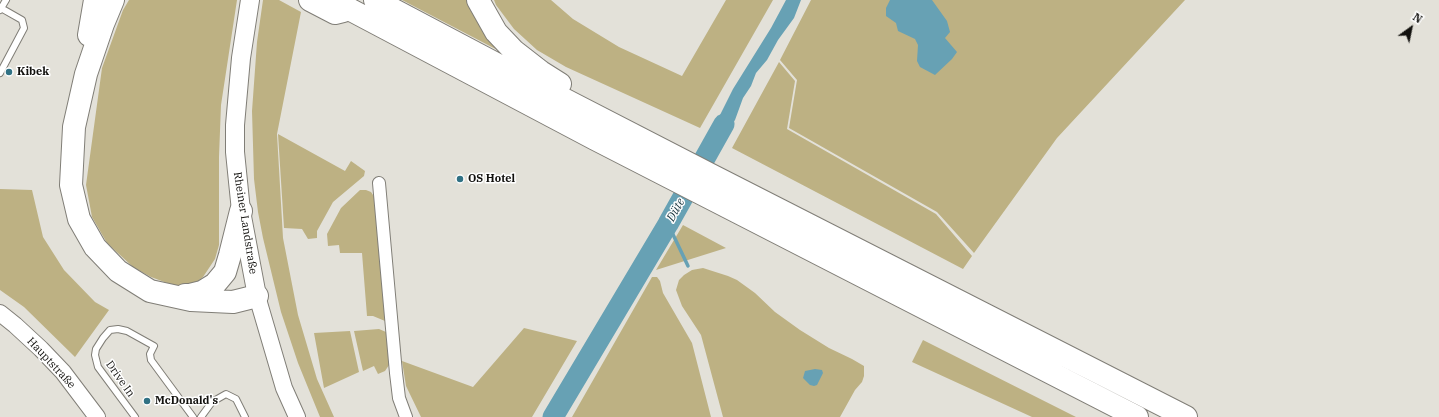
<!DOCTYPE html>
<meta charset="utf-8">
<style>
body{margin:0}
#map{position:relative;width:1439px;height:417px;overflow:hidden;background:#e3e1d9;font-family:"IBM Plex Serif",serif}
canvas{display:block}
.north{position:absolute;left:1391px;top:8px;width:40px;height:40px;-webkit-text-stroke:3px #fff;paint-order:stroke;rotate:33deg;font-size:11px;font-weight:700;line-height:16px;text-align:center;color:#12110e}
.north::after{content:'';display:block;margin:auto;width:14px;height:18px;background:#12110e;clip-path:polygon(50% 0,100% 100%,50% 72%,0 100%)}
</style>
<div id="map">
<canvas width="1439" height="417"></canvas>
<div class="north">N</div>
</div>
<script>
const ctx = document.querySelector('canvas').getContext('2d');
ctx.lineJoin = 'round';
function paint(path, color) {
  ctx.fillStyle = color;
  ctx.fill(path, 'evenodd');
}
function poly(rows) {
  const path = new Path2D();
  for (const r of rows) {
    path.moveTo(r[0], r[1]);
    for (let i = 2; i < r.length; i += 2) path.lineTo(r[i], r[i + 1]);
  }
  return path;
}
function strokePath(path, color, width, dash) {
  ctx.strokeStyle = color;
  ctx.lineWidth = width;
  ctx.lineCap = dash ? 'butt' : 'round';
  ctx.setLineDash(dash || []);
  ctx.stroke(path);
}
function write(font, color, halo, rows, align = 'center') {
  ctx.font = font + ' "IBM Plex Serif",serif';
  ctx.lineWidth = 3;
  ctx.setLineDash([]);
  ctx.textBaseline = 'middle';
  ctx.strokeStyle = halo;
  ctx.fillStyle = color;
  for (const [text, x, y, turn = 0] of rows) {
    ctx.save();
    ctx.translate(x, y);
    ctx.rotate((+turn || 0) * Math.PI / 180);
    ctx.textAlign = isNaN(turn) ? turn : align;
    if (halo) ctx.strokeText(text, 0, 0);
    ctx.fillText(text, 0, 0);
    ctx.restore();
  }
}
const green = poly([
 [129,0,237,0,221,105,219,157,219,245,215,259,203,277,193,285,175,286,151,277,133,267,107,243,92,217,86,185,102,68,123,10],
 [263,0,279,0,301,12,277,134,283,238,298,315,317,379,334,417,320,417,298,363,281,312,263,238,258,212,254,179,252,111,257,42],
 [402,0,467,0,471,11,488,37,509,56],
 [494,0,551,0,573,19,619,47,682,76,726,0,773,0,700,128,566,67,537,50,514,29,496,5],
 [811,0,1185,0,1057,138,974,253,937,212,789,128,797,80,780,60],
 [779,62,795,81,787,129,936,214,972,256,963,269,732,148],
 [278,134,345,171,351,161,365,171,364,176,333,202,317,231,317,238,308,239,302,229,284,228],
 [0,189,32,190,43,237,64,270,95,302,109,310,75,357,24,307,0,290],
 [360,190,366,190,371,192,375,198,385,321,373,316,367,316,362,253,340,253,339,245,328,246,327,234,341,208],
 [683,225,726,248,656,270],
 [703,268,728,276,737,280,755,293,775,312,800,330,829,348,852,359,864,366,864,376,862,382,855,390,840,417,723,417,701,335,682,306,676,290,679,280,684,275,692,270],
 [652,277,657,277,660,281,663,293,692,343,711,417,572,417],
 [524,328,577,341,532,417,421,417,406,386,402,361,473,387],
 [379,329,386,332,389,365,385,371,378,374,374,366,363,371,354,331],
 [350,331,359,372,324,388,314,333],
 [923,340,1076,417,1032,417,912,362]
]);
const water = poly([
 [786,0,801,0,794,18,778,40,767,60,756,73,751,86,743,98,735,120,714,151,701,145,713,129,733,89,771,28],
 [890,0,932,0,947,21,950,32,945,38,957,52,952,59,935,75,920,67,917,61,918,45,915,39,898,31,896,23,886,16,886,8],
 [815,369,822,370,823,373,817,385,814,386,810,385,803,378,805,371]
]);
const stream = poly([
 [668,224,688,266]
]);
const river = poly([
 [553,417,668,224,724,124]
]);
const service = poly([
 [0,10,6,0],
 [0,73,24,28,22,20,1,8],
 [135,417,98,367,95,355,96,349,103,338,110,330,118,329,127,331,154,346,150,354,151,360,193,417],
 [201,417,212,402,226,394,236,399,245,417]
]);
const minor = poly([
 [379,183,396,373,399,398,406,417]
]);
const tertiary = poly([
 [257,296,284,388,297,417],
 [0,313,15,325,41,349,63,372,97,417]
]);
const secondary = poly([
 [250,0,241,58,235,125,235,152,241,211,257,296]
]);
const motorway = poly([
 [113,0,103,24,86,74,74,127,71,185,79,219,95,247,118,271,150,291,191,300,233,302,257,296],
 [310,0,335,13,343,11],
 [332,0,595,139,1137,417],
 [375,0,517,75,711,175,1186,417],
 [478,0,496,32,514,51,541,72,560,84],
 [89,35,95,0],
 [185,295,190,295,202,292,215,284,225,272,230,255,241,211]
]);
const markers = [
 [9,72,4,"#307184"],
 [460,179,4,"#307184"],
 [147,401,4,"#307184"]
];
const poiNames = [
 ["Kibek",17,72],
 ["OS Hotel",468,179],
 ["McDonald's",155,401]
];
const streetNames = [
 ["Rheiner Landstraße",245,223,81],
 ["Hauptstraße",51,363,47],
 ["Drive In",120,379,55]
];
const waterNames = [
 ["Düte",676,210,-61]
];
paint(green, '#bdb183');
paint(water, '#67a1b4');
strokePath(stream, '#67a1b4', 3.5);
strokePath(river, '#67a1b4', 21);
strokePath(service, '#807e77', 8);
strokePath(minor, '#807e77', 14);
strokePath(tertiary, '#807e77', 18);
strokePath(secondary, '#807e77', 20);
strokePath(motorway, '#807e77', 24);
strokePath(service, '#fff', 6);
strokePath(minor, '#fff', 12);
strokePath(tertiary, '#fff', 16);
strokePath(secondary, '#fff', 18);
strokePath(motorway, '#fff', 22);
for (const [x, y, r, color] of markers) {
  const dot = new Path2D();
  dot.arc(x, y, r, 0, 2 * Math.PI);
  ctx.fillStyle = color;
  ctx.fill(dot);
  strokePath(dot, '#fff', 1.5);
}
write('bold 11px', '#12110e', '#fff', poiNames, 'left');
write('11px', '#12110e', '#fff', streetNames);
write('italic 12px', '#16333c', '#fff', waterNames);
</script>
